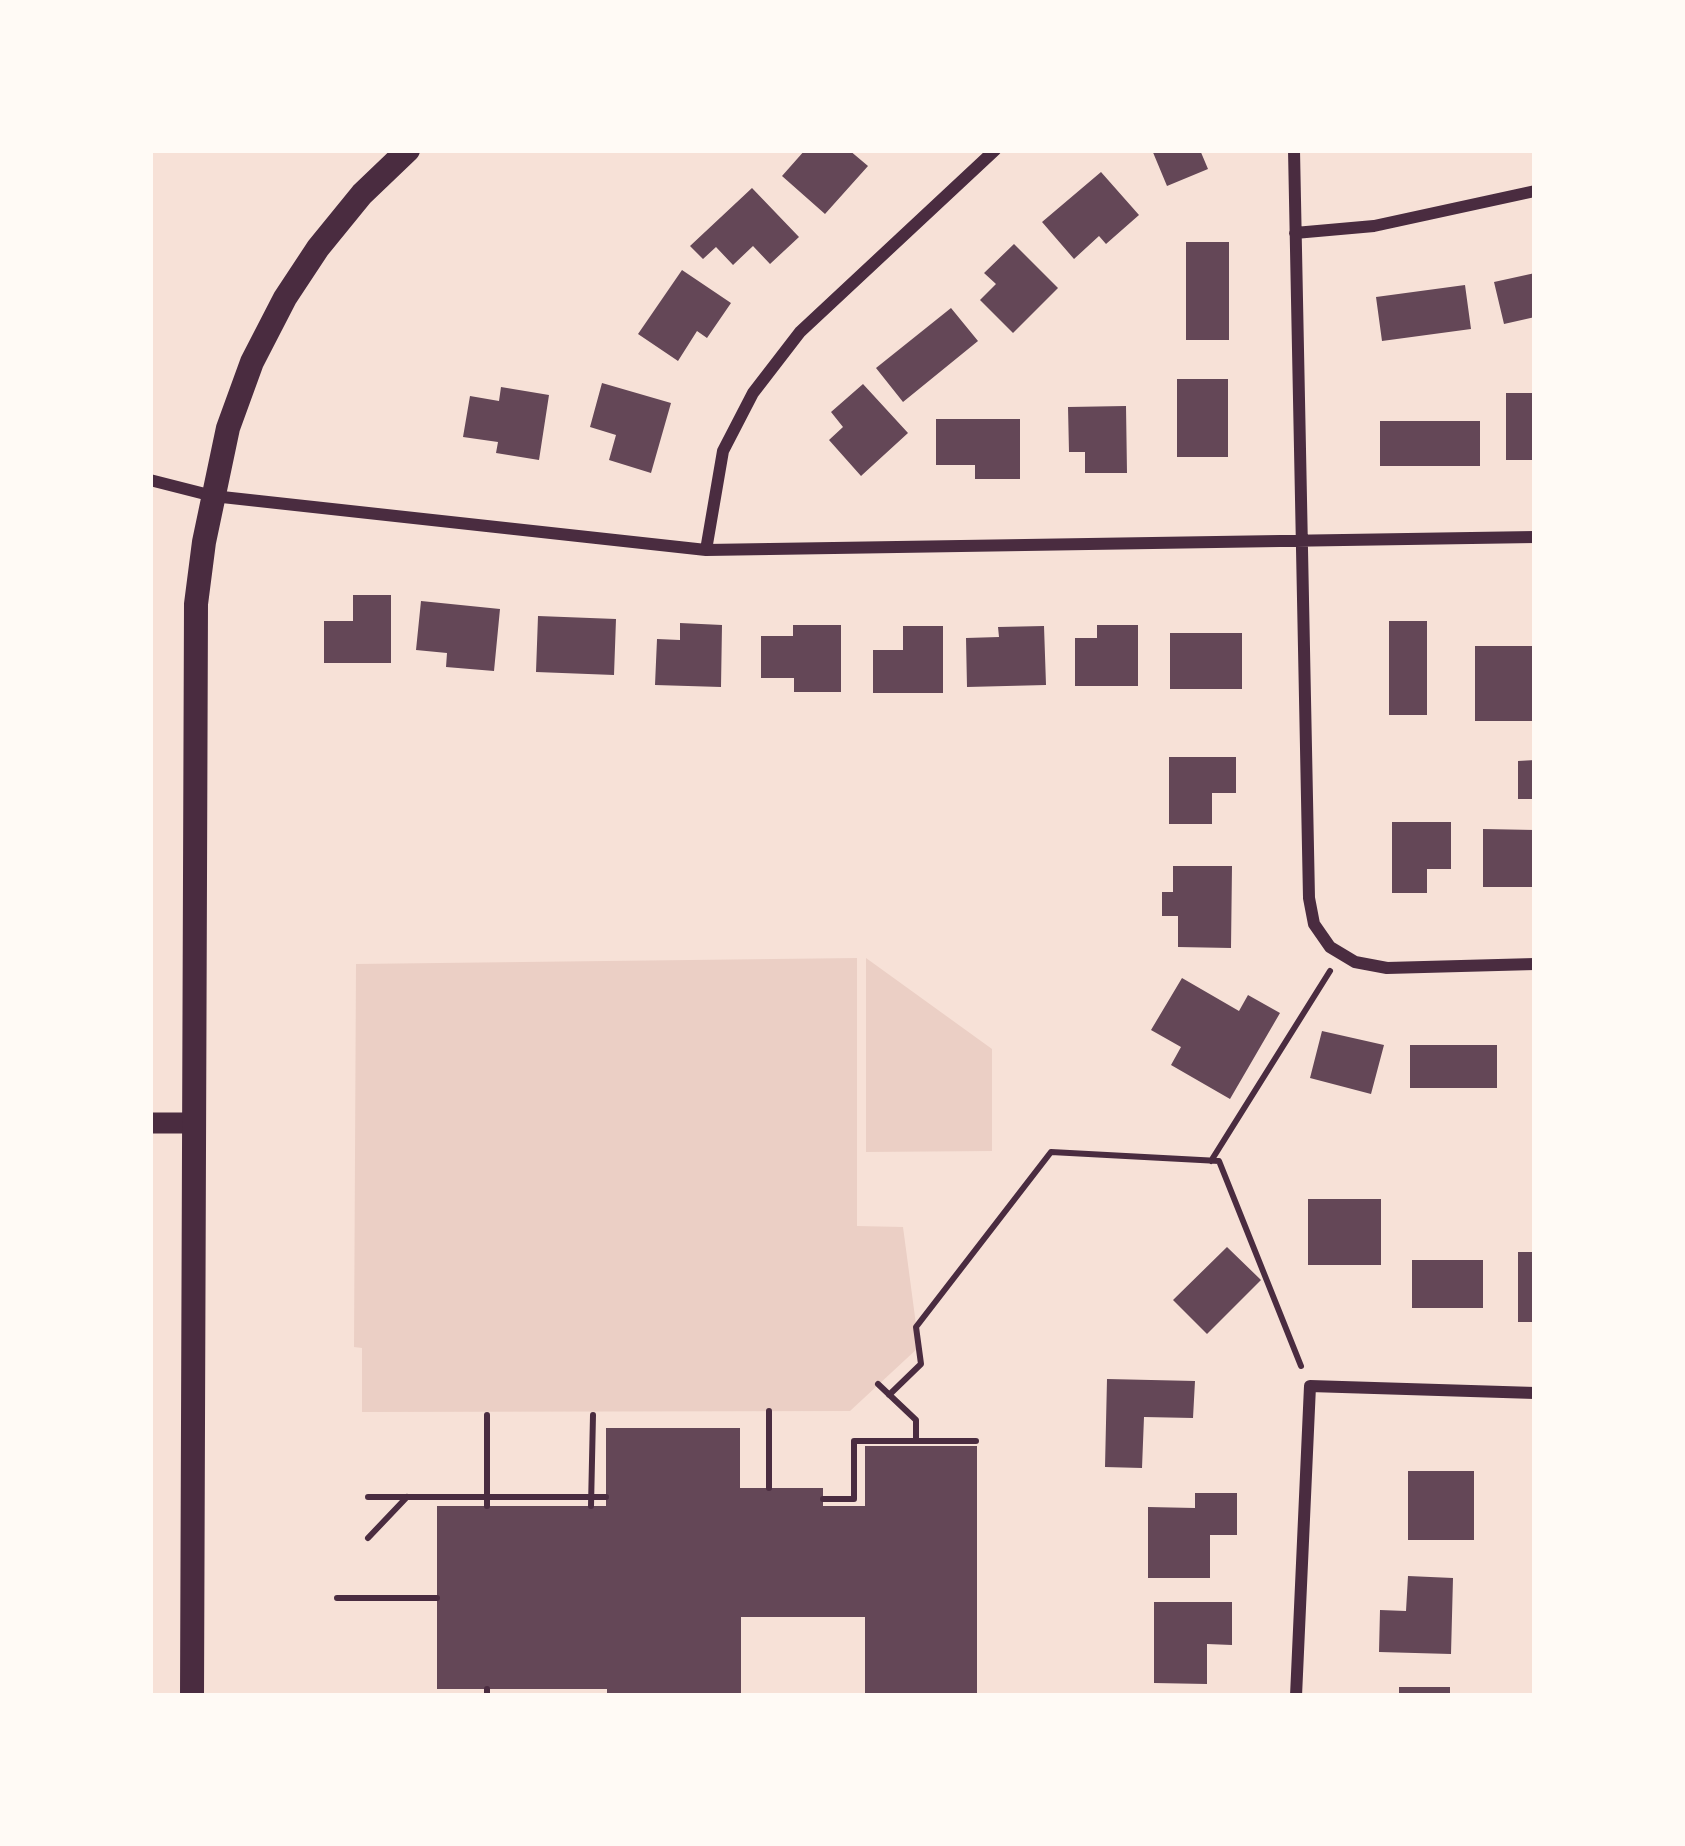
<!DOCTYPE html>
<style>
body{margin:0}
#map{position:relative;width:1685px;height:1846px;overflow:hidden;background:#f7e1d7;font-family:"Public Sans",sans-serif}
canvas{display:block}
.frame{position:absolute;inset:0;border:153px solid #fffaf5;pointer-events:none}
</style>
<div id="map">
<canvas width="1685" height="1846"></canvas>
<div class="frame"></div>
</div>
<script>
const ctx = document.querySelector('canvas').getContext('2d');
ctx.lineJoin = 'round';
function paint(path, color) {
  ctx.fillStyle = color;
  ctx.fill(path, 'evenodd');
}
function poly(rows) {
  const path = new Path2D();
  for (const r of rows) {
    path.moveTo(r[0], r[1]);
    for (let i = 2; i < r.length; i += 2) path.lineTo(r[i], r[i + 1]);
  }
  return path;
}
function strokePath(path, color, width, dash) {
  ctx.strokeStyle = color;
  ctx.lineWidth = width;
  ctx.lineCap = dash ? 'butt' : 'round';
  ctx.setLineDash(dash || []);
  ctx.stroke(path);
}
const green = poly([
 [857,958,857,1226,903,1227,919,1347,850,1411,362,1412,362,1348,354,1347,356,964],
 [866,958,992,1049,992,1151,866,1152]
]);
const building = poly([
 [805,150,849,150,868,166,825,214,782,176],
 [1152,150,1200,150,1208,169,1167,186],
 [1101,172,1139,215,1106,244,1099,236,1074,259,1042,222],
 [752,188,799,237,770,264,753,246,733,265,716,247,703,259,690,246],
 [1186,242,1229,242,1229,340,1186,340],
 [1014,244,1058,288,1013,333,980,300,996,284,984,273],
 [682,270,731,303,707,338,697,331,678,361,638,334],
 [1535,273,1535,317,1504,324,1494,282],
 [1465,285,1471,329,1382,341,1376,297],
 [951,308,978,341,903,402,876,368],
 [1177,379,1228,379,1228,457,1177,457],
 [602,383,671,403,651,473,609,460,616,435,590,427],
 [863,384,908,433,861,476,829,440,843,427,831,412],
 [501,387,549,395,539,460,496,453,498,442,463,437,470,396,499,401],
 [1506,393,1535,393,1535,460,1506,460],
 [1126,406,1127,473,1085,473,1085,452,1069,452,1068,407],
 [936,419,1020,419,1020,479,975,479,975,465,936,465],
 [1380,421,1480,421,1480,466,1380,466],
 [353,595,391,595,391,663,324,663,324,621,353,621],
 [421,601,500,609,494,671,446,667,447,653,416,650],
 [538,616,616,619,614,675,536,672],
 [1389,621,1427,621,1427,715,1389,715],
 [680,623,722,625,721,687,655,685,657,639,680,640],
 [793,625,841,625,841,692,794,692,794,678,761,678,761,636,793,636],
 [1097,625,1138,625,1138,686,1075,686,1075,638,1097,638],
 [903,626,943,626,943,693,873,693,873,650,903,650],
 [1044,626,1046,685,967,687,966,638,999,637,998,627],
 [1170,633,1242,633,1242,689,1170,689],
 [1475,646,1535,646,1535,721,1475,721],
 [1169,757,1236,757,1236,793,1212,793,1212,824,1169,824],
 [1535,760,1535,799,1518,799,1518,761],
 [1392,822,1451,822,1451,869,1427,869,1427,893,1392,893],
 [1483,829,1535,830,1535,887,1483,887],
 [1173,866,1232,866,1231,948,1178,947,1178,916,1162,916,1162,892,1173,892],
 [1182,978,1239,1011,1248,995,1280,1013,1230,1099,1171,1065,1181,1047,1151,1030],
 [1322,1031,1384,1045,1371,1094,1310,1078],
 [1410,1045,1497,1045,1497,1088,1410,1088],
 [1308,1199,1381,1199,1381,1265,1308,1265],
 [1227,1247,1261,1280,1207,1334,1173,1300],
 [1518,1252,1535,1252,1535,1322,1518,1322],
 [1412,1260,1483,1260,1483,1308,1412,1308],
 [1107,1379,1195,1381,1193,1418,1144,1417,1142,1468,1105,1467],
 [606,1428,740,1428,740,1488,823,1488,823,1506,865,1506,865,1446,977,1446,977,1696,865,1696,865,1617,741,1617,741,1696,607,1696,607,1689,437,1689,437,1506,606,1506],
 [1408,1471,1474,1471,1474,1540,1408,1540],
 [1195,1493,1237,1493,1237,1535,1210,1535,1210,1578,1148,1578,1148,1507,1195,1508],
 [1408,1576,1453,1578,1451,1654,1379,1652,1380,1610,1406,1611],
 [1154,1602,1232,1602,1232,1645,1207,1644,1207,1684,1154,1683],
 [1399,1687,1450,1687,1450,1696,1399,1696]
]);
const path = poly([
 [1211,1161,1330,971],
 [878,1384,916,1420,916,1441],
 [889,1395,921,1364,916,1327,1051,1152,1219,1161,1301,1366],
 [769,1411,769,1488],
 [368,1497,606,1497],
 [823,1499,854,1499,854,1441,976,1441],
 [487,1506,487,1415],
 [591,1506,593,1415],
 [368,1538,407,1497],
 [337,1598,437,1598],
 [487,1696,487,1689]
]);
const minor = poly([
 [1294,150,1309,898,1314,924,1330,947,1355,962,1387,968,1535,964],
 [1295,233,1374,226,1535,191],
 [150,480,213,496,706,550,1535,537],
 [706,550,723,451,753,393,800,332,995,150],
 [1296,1696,1310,1386,1535,1393]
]);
const tertiary = poly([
 [150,1123,192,1123]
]);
const secondary = poly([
 [192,1696,196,604,204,542,228,428,252,362,285,298,318,248,362,194,408,150]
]);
paint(green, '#ebcfc5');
paint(building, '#644757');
strokePath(path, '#4a2c40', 6);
strokePath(minor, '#4a2c40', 12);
strokePath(tertiary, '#4a2c40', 21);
strokePath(secondary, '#4a2c40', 24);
</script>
